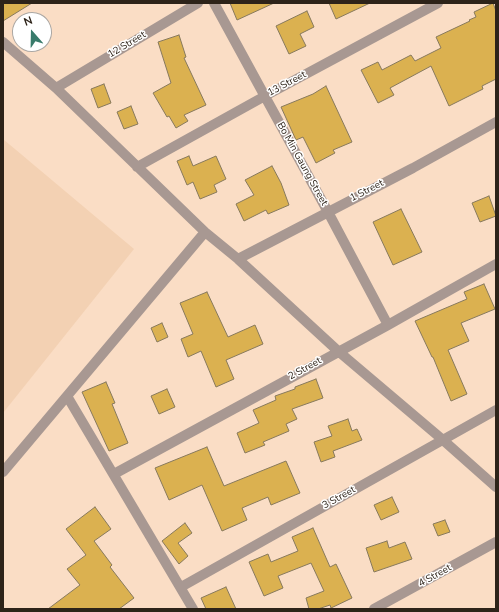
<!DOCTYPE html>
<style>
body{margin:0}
#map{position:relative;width:499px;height:612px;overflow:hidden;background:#faddc5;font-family:"Nunito Sans",sans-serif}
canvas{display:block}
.frame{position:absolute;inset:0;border:4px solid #2d2319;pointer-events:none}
.north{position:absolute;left:12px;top:12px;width:40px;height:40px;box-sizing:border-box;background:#fff;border:1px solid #aba7a3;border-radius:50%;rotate:340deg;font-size:11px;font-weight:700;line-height:16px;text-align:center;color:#2d2319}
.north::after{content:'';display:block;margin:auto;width:14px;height:18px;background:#397b6b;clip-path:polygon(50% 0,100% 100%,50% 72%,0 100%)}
</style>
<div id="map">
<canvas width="499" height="612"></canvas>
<div class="frame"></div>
<div class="north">N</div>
</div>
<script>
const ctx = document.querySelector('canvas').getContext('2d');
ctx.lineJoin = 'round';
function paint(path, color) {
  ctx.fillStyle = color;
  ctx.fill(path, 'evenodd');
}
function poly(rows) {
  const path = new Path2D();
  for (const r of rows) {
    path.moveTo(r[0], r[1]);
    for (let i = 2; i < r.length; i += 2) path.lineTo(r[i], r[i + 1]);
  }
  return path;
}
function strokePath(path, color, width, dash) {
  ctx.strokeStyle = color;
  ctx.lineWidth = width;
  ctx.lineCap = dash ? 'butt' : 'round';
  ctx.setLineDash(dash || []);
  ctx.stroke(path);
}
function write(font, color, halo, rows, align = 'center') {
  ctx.font = font + ' "Nunito Sans",sans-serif';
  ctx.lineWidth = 3;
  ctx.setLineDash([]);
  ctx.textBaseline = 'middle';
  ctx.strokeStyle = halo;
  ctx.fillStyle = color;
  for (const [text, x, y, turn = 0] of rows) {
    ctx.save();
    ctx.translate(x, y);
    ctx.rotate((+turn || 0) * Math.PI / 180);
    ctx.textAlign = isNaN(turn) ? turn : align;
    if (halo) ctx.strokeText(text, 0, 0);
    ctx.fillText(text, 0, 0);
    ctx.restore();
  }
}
const built = poly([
 [3,139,134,249,3,413]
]);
const building = poly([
 [3,3,32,3,3,21,3,3],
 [230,3,274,3,237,20,230,3],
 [329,3,370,3,336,19,329,3],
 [493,3,496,11,496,79,482,86,483,89,449,106,431,66,390,88,394,95,378,103,361,70,378,62,382,70,411,55,415,61,441,48,436,37,470,21,469,20,476,17,474,12,493,3],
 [307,11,314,27,300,34,306,46,289,54,276,26,307,11],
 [179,35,186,57,184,58,206,105,184,115,188,121,176,128,169,116,167,117,153,93,171,83,158,42,179,35],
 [104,84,111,103,98,108,91,89,104,84],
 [326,86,352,142,333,150,335,153,316,163,303,137,296,140,281,107,313,94,326,86],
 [131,106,138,124,124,129,117,112,131,106],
 [189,156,193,166,216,156,226,179,214,185,217,192,200,199,193,182,187,185,177,161,189,156],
 [272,166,281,183,289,205,268,214,266,210,244,221,236,204,254,195,245,180,272,166],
 [489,196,496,216,480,222,472,203,489,196],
 [401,209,422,252,393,265,373,222,401,209],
 [484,284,495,309,461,323,469,341,448,350,467,394,451,401,433,357,432,357,415,321,467,299,464,292,484,284],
 [207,292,228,337,255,325,263,344,226,360,234,379,216,387,201,351,188,357,181,339,193,334,180,303,207,292],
 [162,323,168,337,157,342,151,328,162,323],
 [316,379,323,398,292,409,297,419,286,424,289,431,263,442,265,445,245,453,237,433,259,423,253,410,276,400,275,396,295,389,295,387,316,379],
 [106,382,115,403,112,404,128,443,109,451,82,392,106,382],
 [167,389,175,407,159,414,151,396,167,389],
 [348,419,352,431,357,429,362,440,333,451,335,457,321,462,314,442,332,436,328,426,348,419],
 [207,447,224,486,286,461,300,493,271,505,268,497,242,508,247,520,222,531,202,485,169,500,155,468,207,447],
 [392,497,399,512,381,520,374,505,392,497],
 [95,507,111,529,94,541,112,565,110,567,134,598,119,609,48,609,80,585,67,569,86,555,66,529,95,507],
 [445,520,450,532,438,536,433,524,445,520],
 [185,523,192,533,178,543,188,556,179,564,162,541,185,523],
 [313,528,330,567,336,564,352,598,331,608,330,605,318,609,309,609,306,598,324,591,311,563,278,576,283,588,264,596,249,562,268,554,271,562,298,551,292,537,313,528],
 [387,541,389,548,405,542,412,559,374,572,366,548,387,541],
 [226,587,236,609,206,609,201,598,226,587]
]);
const street = poly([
 [214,3,328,212,388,325],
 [3,42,56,88,205,232,238,259,338,351,443,440,496,487],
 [56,88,198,3],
 [137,167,265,96,438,3],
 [238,259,413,168,496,122],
 [67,396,193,609],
 [3,472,205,232],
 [114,474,388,325,496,264],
 [181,587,496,410],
 [374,609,496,542]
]);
const streetNames = [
 ["12 Street",127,45,-31],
 ["13 Street",287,84,-28],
 ["Bo Min Gaung Street",302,164,61],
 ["1 Street",367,191,-27],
 ["2 Street",305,369,-29],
 ["3 Street",339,498,-29],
 ["4 Street",435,576,-29]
];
paint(built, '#f3d1b3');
paint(building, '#dbb150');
strokePath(building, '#87795c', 1);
strokePath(street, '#a89892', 10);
write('10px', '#2d2319', '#fff', streetNames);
</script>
